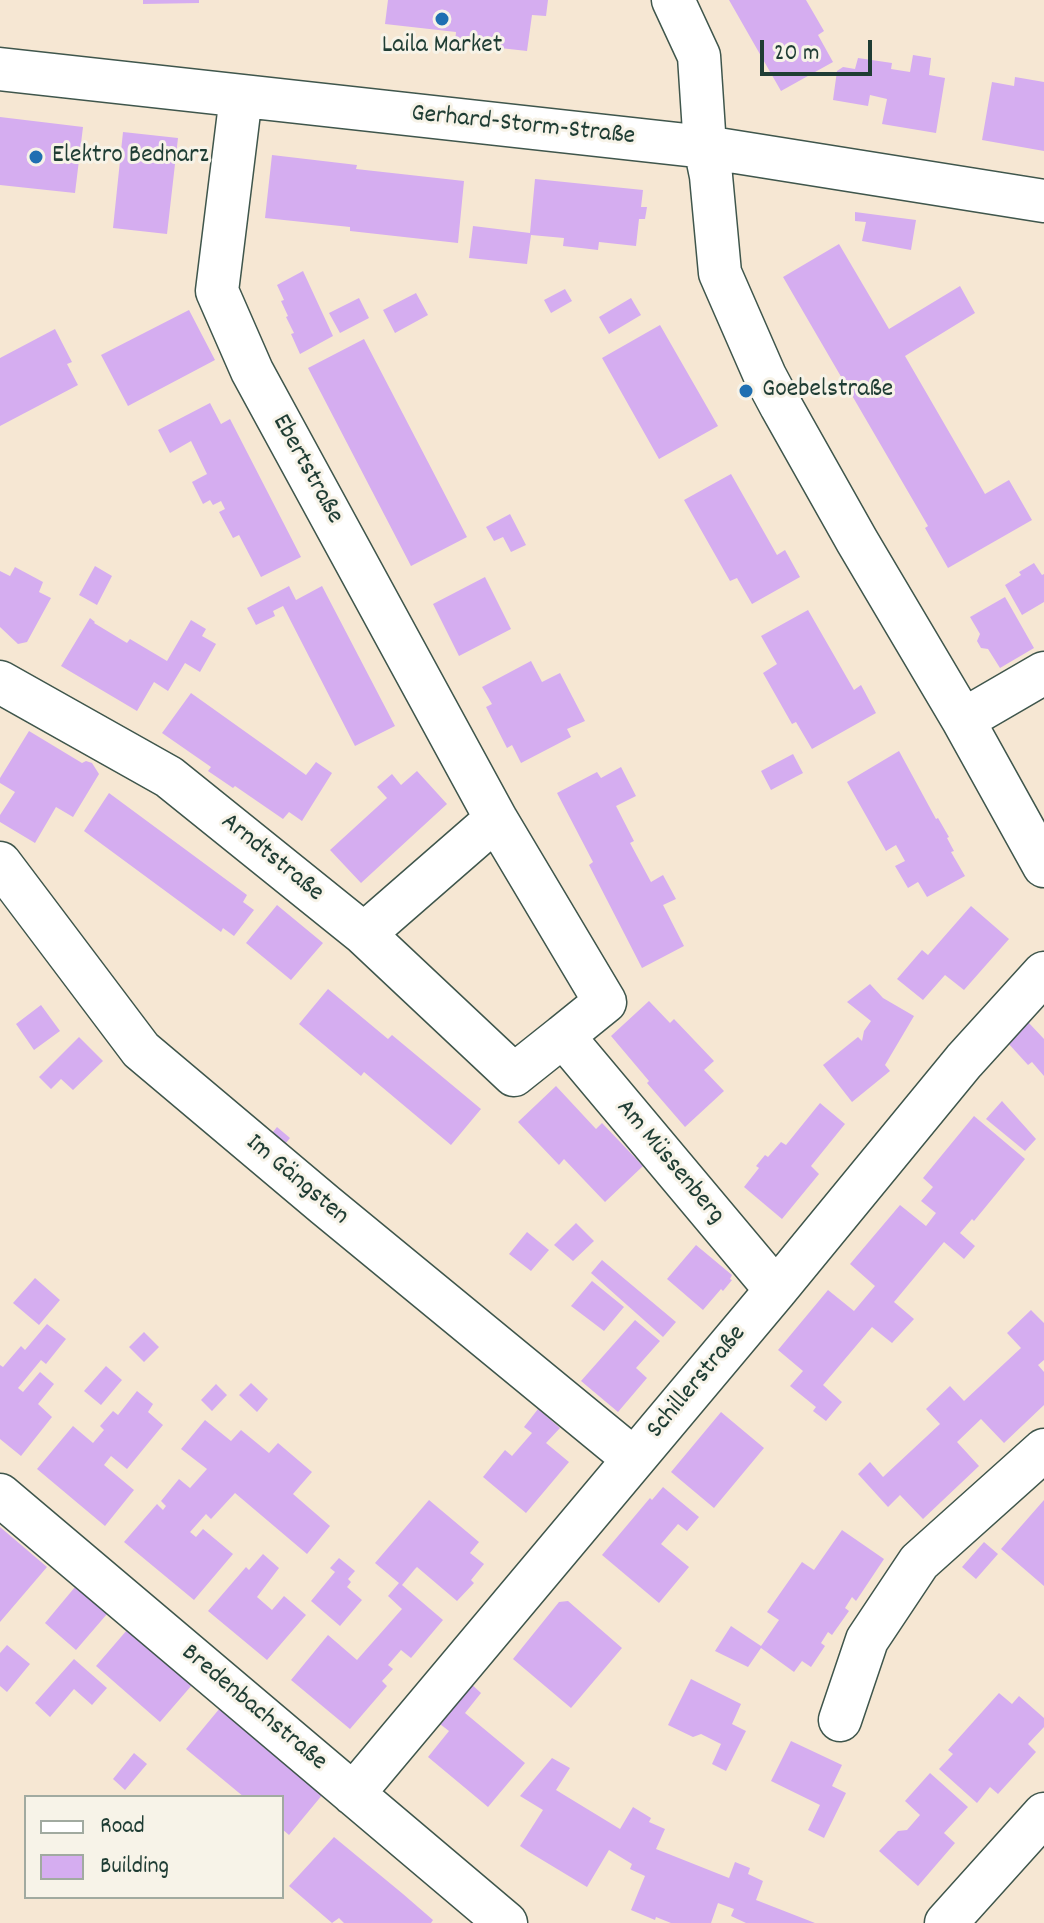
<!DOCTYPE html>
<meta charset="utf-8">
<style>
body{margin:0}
#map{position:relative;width:1044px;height:1923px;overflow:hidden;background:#f6e7d3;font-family:Dekko,sans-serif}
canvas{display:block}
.legend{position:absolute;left:24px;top:1795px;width:260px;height:104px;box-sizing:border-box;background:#f7f3e8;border:2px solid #a1aaa0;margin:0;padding:10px 14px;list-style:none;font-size:24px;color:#1f3d34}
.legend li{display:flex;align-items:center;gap:16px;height:40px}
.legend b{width:40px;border:2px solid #a1aaa0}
.scale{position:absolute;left:760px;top:40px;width:112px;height:36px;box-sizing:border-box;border:4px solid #1f3d34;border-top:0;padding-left:10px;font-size:24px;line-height:28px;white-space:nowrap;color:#1f3d34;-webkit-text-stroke:6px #f7f3e8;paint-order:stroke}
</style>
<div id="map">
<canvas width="1044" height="1923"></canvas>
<ul class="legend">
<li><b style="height:10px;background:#fff"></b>Road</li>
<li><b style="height:22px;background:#d5adf0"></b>Building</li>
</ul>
<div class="scale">20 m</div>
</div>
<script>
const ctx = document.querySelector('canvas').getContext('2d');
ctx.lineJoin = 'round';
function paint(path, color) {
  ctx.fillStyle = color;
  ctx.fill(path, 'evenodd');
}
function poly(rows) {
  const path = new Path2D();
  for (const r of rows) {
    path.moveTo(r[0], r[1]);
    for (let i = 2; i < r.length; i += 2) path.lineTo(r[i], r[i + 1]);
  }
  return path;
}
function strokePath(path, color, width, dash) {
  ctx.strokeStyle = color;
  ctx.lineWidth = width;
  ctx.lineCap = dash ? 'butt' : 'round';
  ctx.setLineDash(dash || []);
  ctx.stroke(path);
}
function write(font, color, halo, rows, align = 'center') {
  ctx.font = font + ' Dekko,sans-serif';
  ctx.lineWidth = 6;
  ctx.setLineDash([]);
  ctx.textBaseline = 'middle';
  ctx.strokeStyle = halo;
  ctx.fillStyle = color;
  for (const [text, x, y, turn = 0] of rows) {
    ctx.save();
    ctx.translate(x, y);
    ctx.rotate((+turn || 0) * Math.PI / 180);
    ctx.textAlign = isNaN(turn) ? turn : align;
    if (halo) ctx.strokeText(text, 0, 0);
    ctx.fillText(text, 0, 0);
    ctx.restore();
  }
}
const building = poly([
 [143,0,199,0,199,3,143,4],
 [388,0,548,0,546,16,532,15,527,51,455,43,456,32,385,24],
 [729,0,806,0,824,31,818,35,833,62,781,91],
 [913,55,931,58,929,75,945,78,936,133,882,124,887,99,870,95,868,106,833,100,837,71,843,67,855,69,858,58,892,63,891,69,910,72],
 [1015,77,1044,82,1044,151,982,140,992,82,1014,86],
 [0,117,83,127,75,193,0,185],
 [123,132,178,138,167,234,113,228],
 [272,155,357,165,356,169,464,181,458,243,350,231,350,227,265,218],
 [535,179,643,190,641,207,647,207,645,219,639,219,636,246,599,242,598,250,581,248,563,246,564,238,531,235,527,264,469,258,473,226,530,233],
 [855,212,916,220,911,250,862,241,866,222,855,221],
 [839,244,889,329,960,286,975,313,905,356,985,494,1009,480,1032,520,948,568,925,528,928,526,783,277],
 [303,271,333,336,300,354,291,334,294,333,286,317,288,316,281,301,284,300,277,285],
 [565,289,572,301,551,313,544,300],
 [416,293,428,315,395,333,383,310],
 [359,298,369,318,340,333,329,313],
 [631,298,641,315,609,334,599,317],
 [189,310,215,360,128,406,101,355],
 [660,325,718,426,659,459,602,358],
 [55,329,72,362,67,364,78,385,0,426,0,358],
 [364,339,467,537,411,566,308,368],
 [210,403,221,424,230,419,301,557,261,577,239,535,233,538,219,512,225,509,221,501,213,505,210,500,203,504,192,482,207,474,191,441,170,453,158,430],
 [731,474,777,555,785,550,800,577,752,604,737,578,730,581,684,500],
 [510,514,526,545,511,552,503,537,494,541,486,527],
 [1034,563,1042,575,1044,574,1044,602,1022,615,1005,585,1021,575,1019,572],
 [95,566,112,576,97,605,79,595],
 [15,567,43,582,39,592,51,598,27,642,18,644,0,627,0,571,10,576],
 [485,577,511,629,459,656,433,604],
 [289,586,296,600,322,586,395,726,355,746,283,606,273,611,275,616,256,625,247,608],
 [1005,597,1034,648,1000,668,988,649,981,648,977,641,980,634,970,617],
 [808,610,854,690,861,685,876,713,812,749,796,722,792,724,763,673,777,664,761,636],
 [90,618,95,622,94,623,127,643,130,639,167,661,191,620,206,629,202,636,216,644,200,672,185,663,168,691,154,682,137,711,61,666],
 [531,661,542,682,560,673,585,721,567,729,571,737,521,763,512,745,507,748,486,707,492,704,482,687],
 [191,693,306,775,316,762,332,773,302,821,289,812,283,819,235,786,233,788,208,771,211,767,162,733],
 [29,731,82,763,86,761,92,763,99,774,73,817,56,807,35,843,0,822,0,815,15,792,0,783,0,778],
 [899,751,936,819,938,818,949,837,947,838,954,851,951,852,965,876,927,897,918,882,908,888,895,866,905,861,896,845,886,851,847,782],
 [793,754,803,773,771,790,761,771],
 [621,767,636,796,616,806,634,841,630,843,651,882,663,875,676,899,663,905,684,946,642,968,589,865,593,862,557,793,597,772,601,778],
 [417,771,447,804,361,883,330,850,387,798,377,787,392,774,401,785],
 [109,793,247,895,243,902,254,910,234,936,223,928,221,932,84,831],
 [277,905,323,943,291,980,246,943],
 [971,906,1009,939,964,990,945,975,923,1000,897,979,922,950,928,955],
 [870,984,883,998,914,1016,885,1065,890,1071,852,1102,823,1065,858,1037,862,1041,864,1031,871,1021,847,1002],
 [328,989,388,1039,392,1035,481,1109,451,1145,364,1072,361,1076,299,1024],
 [649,1001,670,1023,674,1019,714,1061,704,1070,724,1091,685,1127,647,1083,649,1081,611,1036],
 [41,1005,60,1031,34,1050,16,1024],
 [1028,1022,1044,1039,1044,1076,1032,1062,1028,1065,1007,1042],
 [79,1037,103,1061,73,1090,61,1079,51,1089,39,1077],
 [556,1086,596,1129,602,1123,643,1166,605,1202,564,1159,559,1165,518,1122],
 [1002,1101,1036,1139,1025,1151,986,1119],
 [820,1103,845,1124,811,1166,819,1174,782,1219,744,1187,759,1168,756,1166,765,1155,768,1157,781,1142,786,1145],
 [974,1116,1025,1159,974,1221,972,1219,960,1233,975,1246,964,1259,944,1242,894,1302,914,1319,892,1343,872,1327,823,1385,842,1402,826,1421,813,1411,816,1407,790,1386,803,1371,778,1350,828,1290,854,1311,875,1286,850,1264,900,1205,926,1226,936,1213,921,1201,933,1187,923,1178],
 [277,1127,290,1138,281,1149,268,1138],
 [576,1223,594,1241,573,1261,554,1245],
 [527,1232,549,1250,531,1271,509,1254],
 [696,1245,732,1275,730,1279,732,1280,723,1291,721,1289,703,1310,667,1279],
 [602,1260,676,1322,663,1337,591,1273],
 [35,1278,60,1300,39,1325,13,1303],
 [592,1281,624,1307,604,1331,571,1306],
 [1031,1310,1044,1323,1044,1360,1038,1365,1044,1372,1044,1405,1004,1443,981,1419,957,1442,979,1466,923,1519,900,1495,888,1507,858,1474,870,1462,883,1477,940,1424,926,1409,950,1386,964,1401,1021,1348,1007,1333],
 [635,1320,660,1341,636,1368,647,1378,618,1412,581,1381],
 [47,1324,66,1339,46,1364,41,1360,18,1388,23,1392,40,1372,54,1384,38,1404,52,1417,21,1456,0,1439,0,1365,3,1367,21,1346,25,1350],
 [144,1332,159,1347,144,1362,129,1347],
 [106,1366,122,1380,101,1405,84,1391],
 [251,1383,268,1399,257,1412,239,1395],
 [216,1384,227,1395,212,1411,201,1400],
 [137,1391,153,1404,148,1412,163,1425,127,1469,111,1456,104,1465,134,1490,105,1526,37,1469,73,1426,93,1443,104,1430,100,1426,113,1411,118,1415],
 [538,1409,560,1428,546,1443,569,1462,526,1513,483,1477,505,1450,512,1456,532,1433,524,1427],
 [721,1412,764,1448,714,1508,671,1472],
 [205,1420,231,1441,241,1430,269,1453,278,1443,312,1472,293,1494,330,1526,307,1554,235,1493,211,1519,206,1514,190,1532,196,1537,203,1529,233,1554,194,1600,124,1542,157,1504,163,1510,166,1506,161,1501,179,1479,190,1488,207,1469,181,1449],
 [663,1487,699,1517,687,1531,678,1524,661,1544,689,1567,659,1603,602,1555,650,1498,652,1500],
 [429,1500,479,1542,470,1553,484,1564,471,1580,474,1583,457,1601,417,1567,415,1569,402,1585,443,1620,411,1658,401,1650,388,1665,393,1669,382,1681,387,1686,350,1729,291,1680,328,1635,357,1660,402,1609,388,1596,399,1583,375,1563],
 [1044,1500,1044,1586,1001,1549],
 [0,1527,47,1567,0,1622],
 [842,1530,884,1559,856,1601,852,1597,845,1608,849,1611,832,1635,828,1632,821,1643,825,1646,811,1667,802,1661,794,1672,761,1648,748,1667,715,1651,731,1626,761,1646,779,1620,767,1612,802,1562,814,1570],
 [984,1542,998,1554,976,1579,962,1567],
 [263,1554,279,1568,257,1597,272,1610,284,1596,306,1615,267,1660,208,1611,246,1567,249,1570],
 [339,1558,355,1571,348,1579,351,1582,347,1587,362,1600,340,1626,311,1601,335,1572,330,1568],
 [75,1587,107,1614,76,1650,45,1623],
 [568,1601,622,1648,571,1708,513,1659,559,1602],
 [127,1630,192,1685,160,1722,96,1666],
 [7,1645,30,1664,7,1692,0,1686,0,1653],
 [74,1659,107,1688,92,1705,74,1689,50,1717,35,1703],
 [691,1679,741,1704,732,1724,746,1731,726,1771,712,1764,721,1744,701,1734,693,1737,668,1725],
 [469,1682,481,1693,465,1713,525,1763,488,1807,428,1757,449,1731,436,1721],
 [999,1693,1012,1704,1019,1696,1044,1718,1044,1727,1028,1744,1036,1752,998,1794,990,1787,977,1803,939,1769,953,1754,948,1750],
 [220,1708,323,1794,289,1835,282,1829,282,1797,244,1797,186,1749],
 [791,1741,842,1765,832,1786,846,1793,824,1838,808,1830,820,1805,771,1781],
 [134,1753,147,1764,125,1790,113,1779],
 [552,1758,570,1768,556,1790,620,1829,633,1807,651,1818,649,1822,665,1829,656,1849,729,1878,735,1862,750,1868,748,1874,763,1881,756,1900,815,1923,746,1923,731,1916,734,1909,718,1903,711,1923,671,1923,656,1917,655,1920,631,1910,645,1876,630,1869,632,1864,609,1850,587,1887,529,1852,520,1846,543,1810,520,1796],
 [930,1773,968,1807,944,1833,955,1843,918,1886,879,1851,898,1831,907,1830,920,1815,905,1801],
 [334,1837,403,1894,433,1920,431,1923,344,1923,339,1918,332,1923,289,1886]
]);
const street = poly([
 [673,0,699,56,705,147,711,176,720,273,765,376,781,406,857,541,963,720,1044,866],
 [0,69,705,147,1044,201],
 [241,96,217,291,252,371,496,819,605,1002,563,1036],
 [0,682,169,777,364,934,514,1075,563,1036,776,1290],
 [963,720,1044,673],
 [0,863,141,1050,325,1205,634,1459],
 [364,934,496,819],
 [0,1495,506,1923],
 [840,1720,867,1640,919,1562,1044,1450],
 [353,1794,776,1290,964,1061,1044,973],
 [946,1923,1044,1814]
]);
const markers = [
 [442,19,8,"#1f6fb2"],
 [36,157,8,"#1f6fb2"],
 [746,391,8,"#1f6fb2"]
];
const poiNames = [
 ["Laila Market",442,47,"center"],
 ["Elektro Bednarz",52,157],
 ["Goebelstraße",762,391]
];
const streetNames = [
 ["Gerhard-Storm-Straße",523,127,6],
 ["Ebertstraße",306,470,61],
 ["Arndtstraße",271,859,39],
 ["Am Müssenberg",669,1163,50],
 ["Im Gängsten",296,1181,40],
 ["Schillerstraße",698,1383,-50],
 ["Bredenbachstraße",253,1709,40]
];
paint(building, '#d5adf0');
strokePath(street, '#3f564c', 45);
strokePath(street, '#fff', 42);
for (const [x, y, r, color] of markers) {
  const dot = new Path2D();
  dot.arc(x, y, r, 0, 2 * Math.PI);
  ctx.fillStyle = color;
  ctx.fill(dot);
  strokePath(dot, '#f7f3e8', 3);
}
write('26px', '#1f3d34', '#f7f3e8', poiNames, 'left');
write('26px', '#1f3d34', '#f7f3e8', streetNames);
</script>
